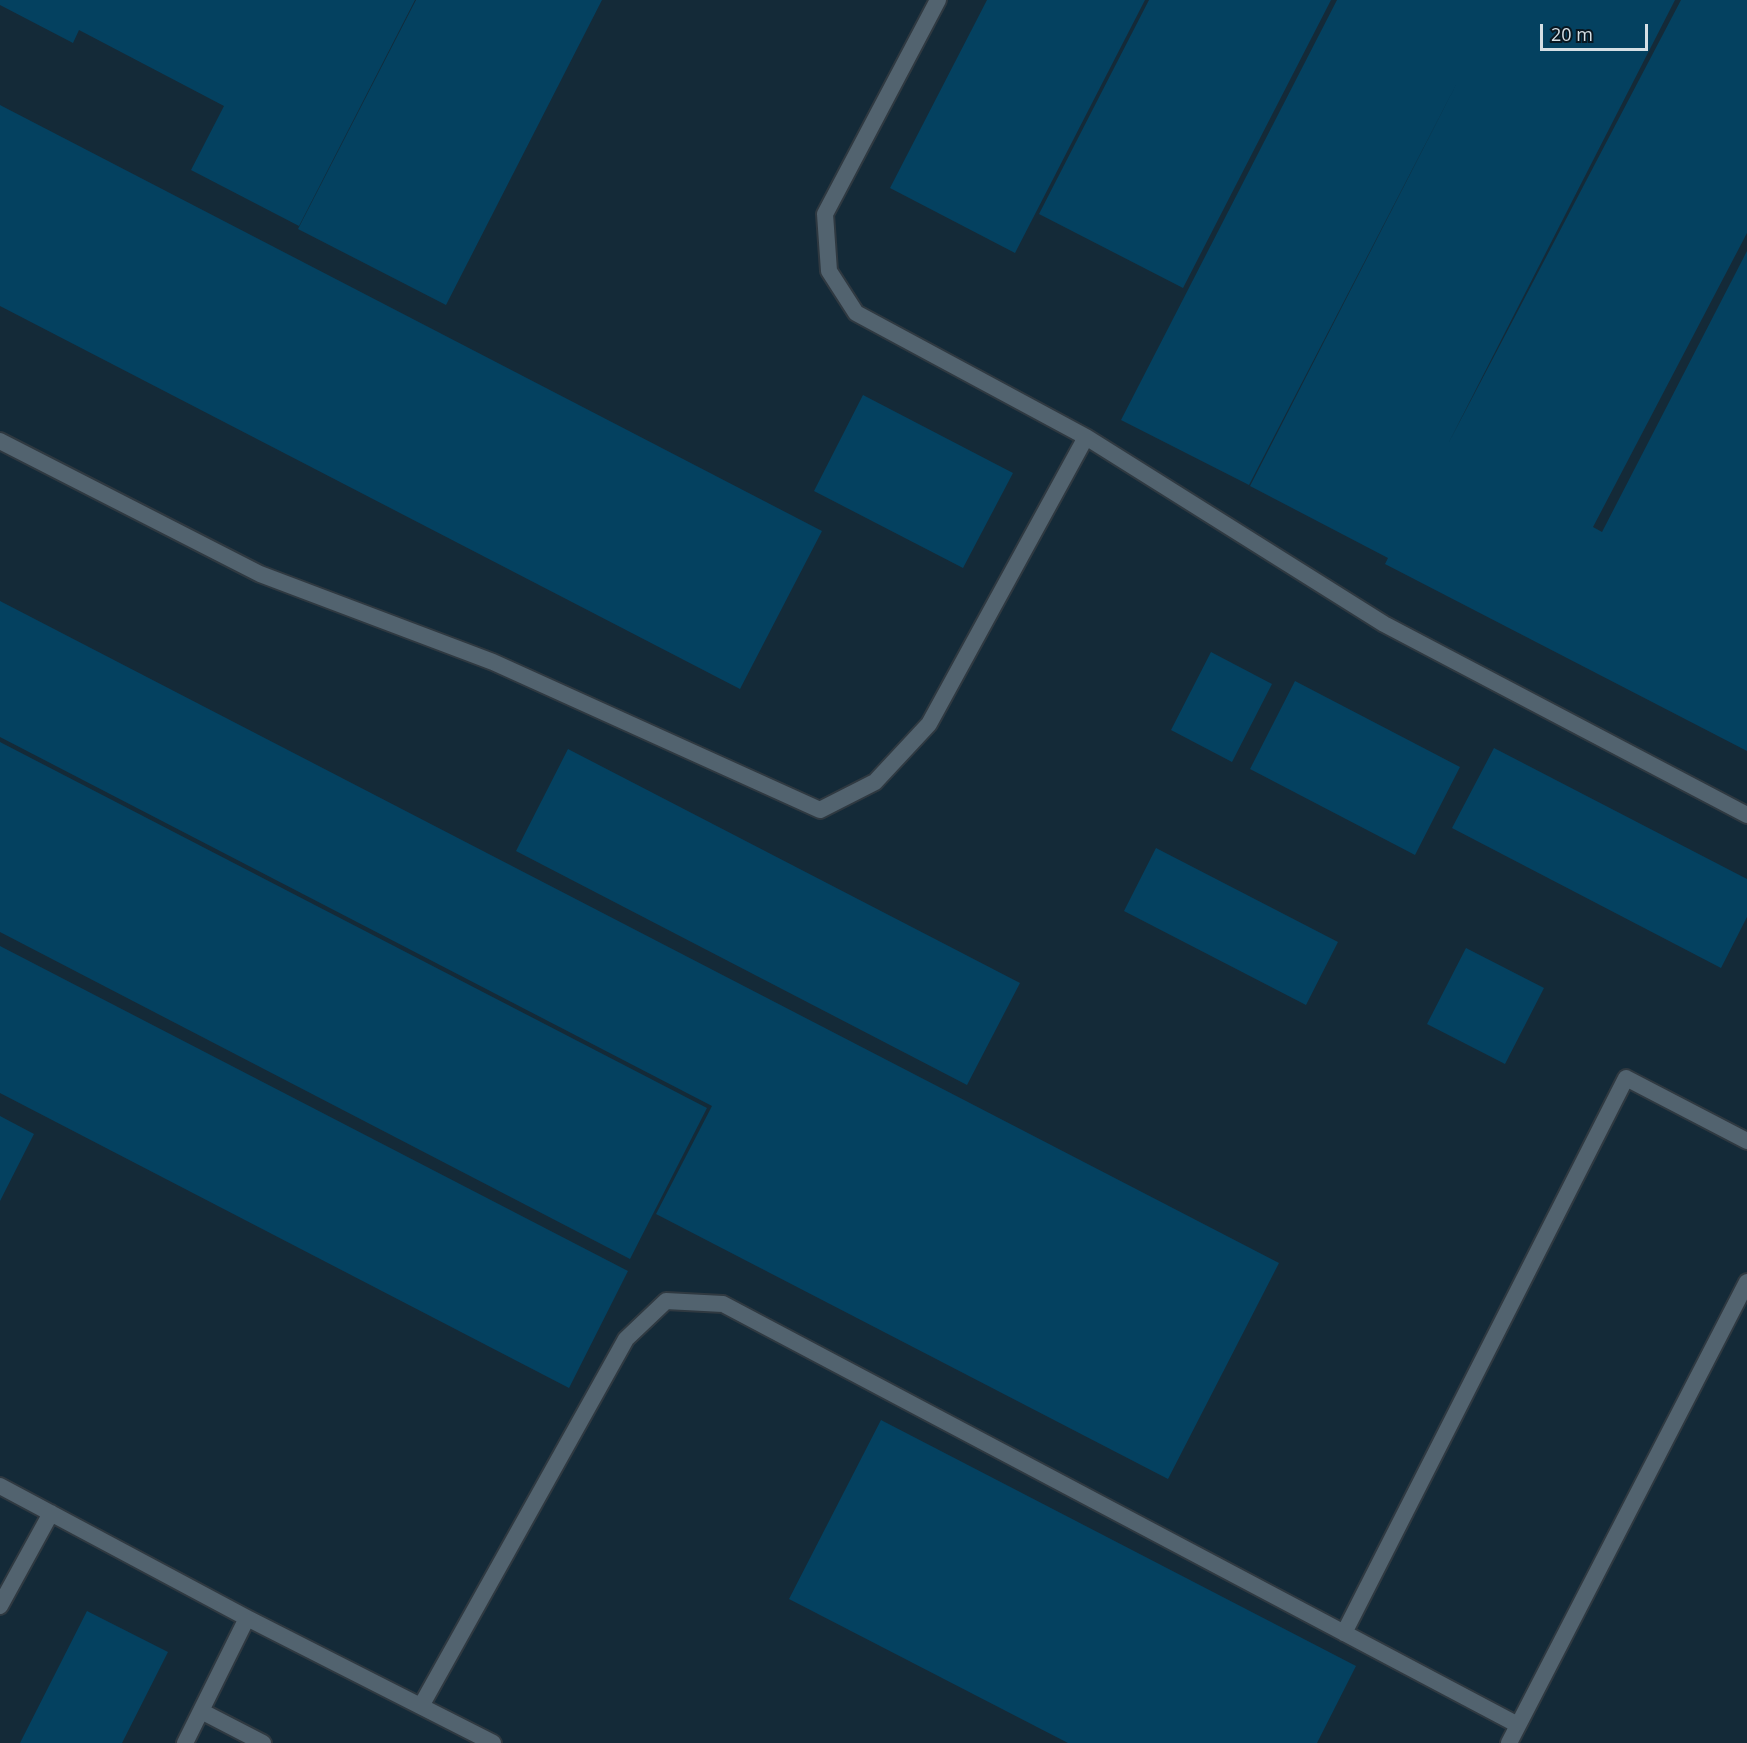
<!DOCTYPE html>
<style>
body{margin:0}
#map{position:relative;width:1747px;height:1743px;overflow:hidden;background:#11202a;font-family:"Open Sans",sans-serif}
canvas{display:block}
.scale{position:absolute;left:1540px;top:24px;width:108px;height:27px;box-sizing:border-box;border:3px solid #d5dfe5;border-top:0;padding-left:8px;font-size:18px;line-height:21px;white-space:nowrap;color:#d5dfe5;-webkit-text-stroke:4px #081721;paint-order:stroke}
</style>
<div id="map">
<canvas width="1747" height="1743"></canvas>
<div class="scale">20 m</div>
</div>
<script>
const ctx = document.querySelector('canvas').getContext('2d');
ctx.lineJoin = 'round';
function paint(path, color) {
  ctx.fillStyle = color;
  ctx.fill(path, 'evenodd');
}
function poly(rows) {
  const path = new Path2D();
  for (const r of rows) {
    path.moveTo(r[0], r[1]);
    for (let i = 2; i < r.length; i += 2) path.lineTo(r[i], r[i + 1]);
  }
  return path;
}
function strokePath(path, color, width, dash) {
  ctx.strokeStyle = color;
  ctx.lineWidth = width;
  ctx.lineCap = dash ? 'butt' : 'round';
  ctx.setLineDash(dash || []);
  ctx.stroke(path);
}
const built = poly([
 [0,0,1747,0,1747,1743,0,1743]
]);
const building = poly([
 [0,0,415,0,299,226,191,170,224,106,79,30,73,43,0,5],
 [416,0,602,0,446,305,298,229],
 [987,0,1145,0,1015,253,890,188],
 [1149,0,1331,0,1183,288,1039,214],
 [1337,0,1675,0,1448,444,1681,0,1747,0,1747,233,1593,527,1602,532,1747,251,1747,751,1385,564,1388,558,1250,486,1459,79,1249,485,1121,420],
 [0,105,822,531,740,689,0,306],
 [863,395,1013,473,963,568,814,491],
 [0,601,1279,1263,1168,1479,656,1214,712,1106,0,737],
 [1211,652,1272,684,1232,762,1171,730],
 [1295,681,1460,767,1415,855,1250,769],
 [0,742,707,1108,630,1259,0,932],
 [1494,748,1747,879,1747,917,1721,968,1452,828],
 [568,749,1020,983,967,1085,516,851],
 [1156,848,1338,942,1306,1005,1124,911],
 [0,946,628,1271,569,1388,0,1093],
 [1466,948,1544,988,1505,1064,1427,1024],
 [0,1116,34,1134,0,1201],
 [881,1420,1356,1666,1317,1743,1068,1743,789,1599],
 [87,1611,168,1652,122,1743,20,1743]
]);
const service = poly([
 [938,0,825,214,829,271,856,313,1086,437,1384,624,1747,815],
 [0,441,260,574,493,662,820,810,875,782,929,724,1086,437],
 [0,1486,247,1618,493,1743],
 [0,1606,51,1513],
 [1344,1633,1626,1078,1747,1141],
 [421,1706,626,1339,666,1301,723,1304,1518,1725],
 [201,1711,263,1743],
 [185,1743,247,1618],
 [1509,1743,1747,1282]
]);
paint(built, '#142a38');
paint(building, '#044160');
strokePath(service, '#2f3941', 20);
strokePath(service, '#52636f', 16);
</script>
